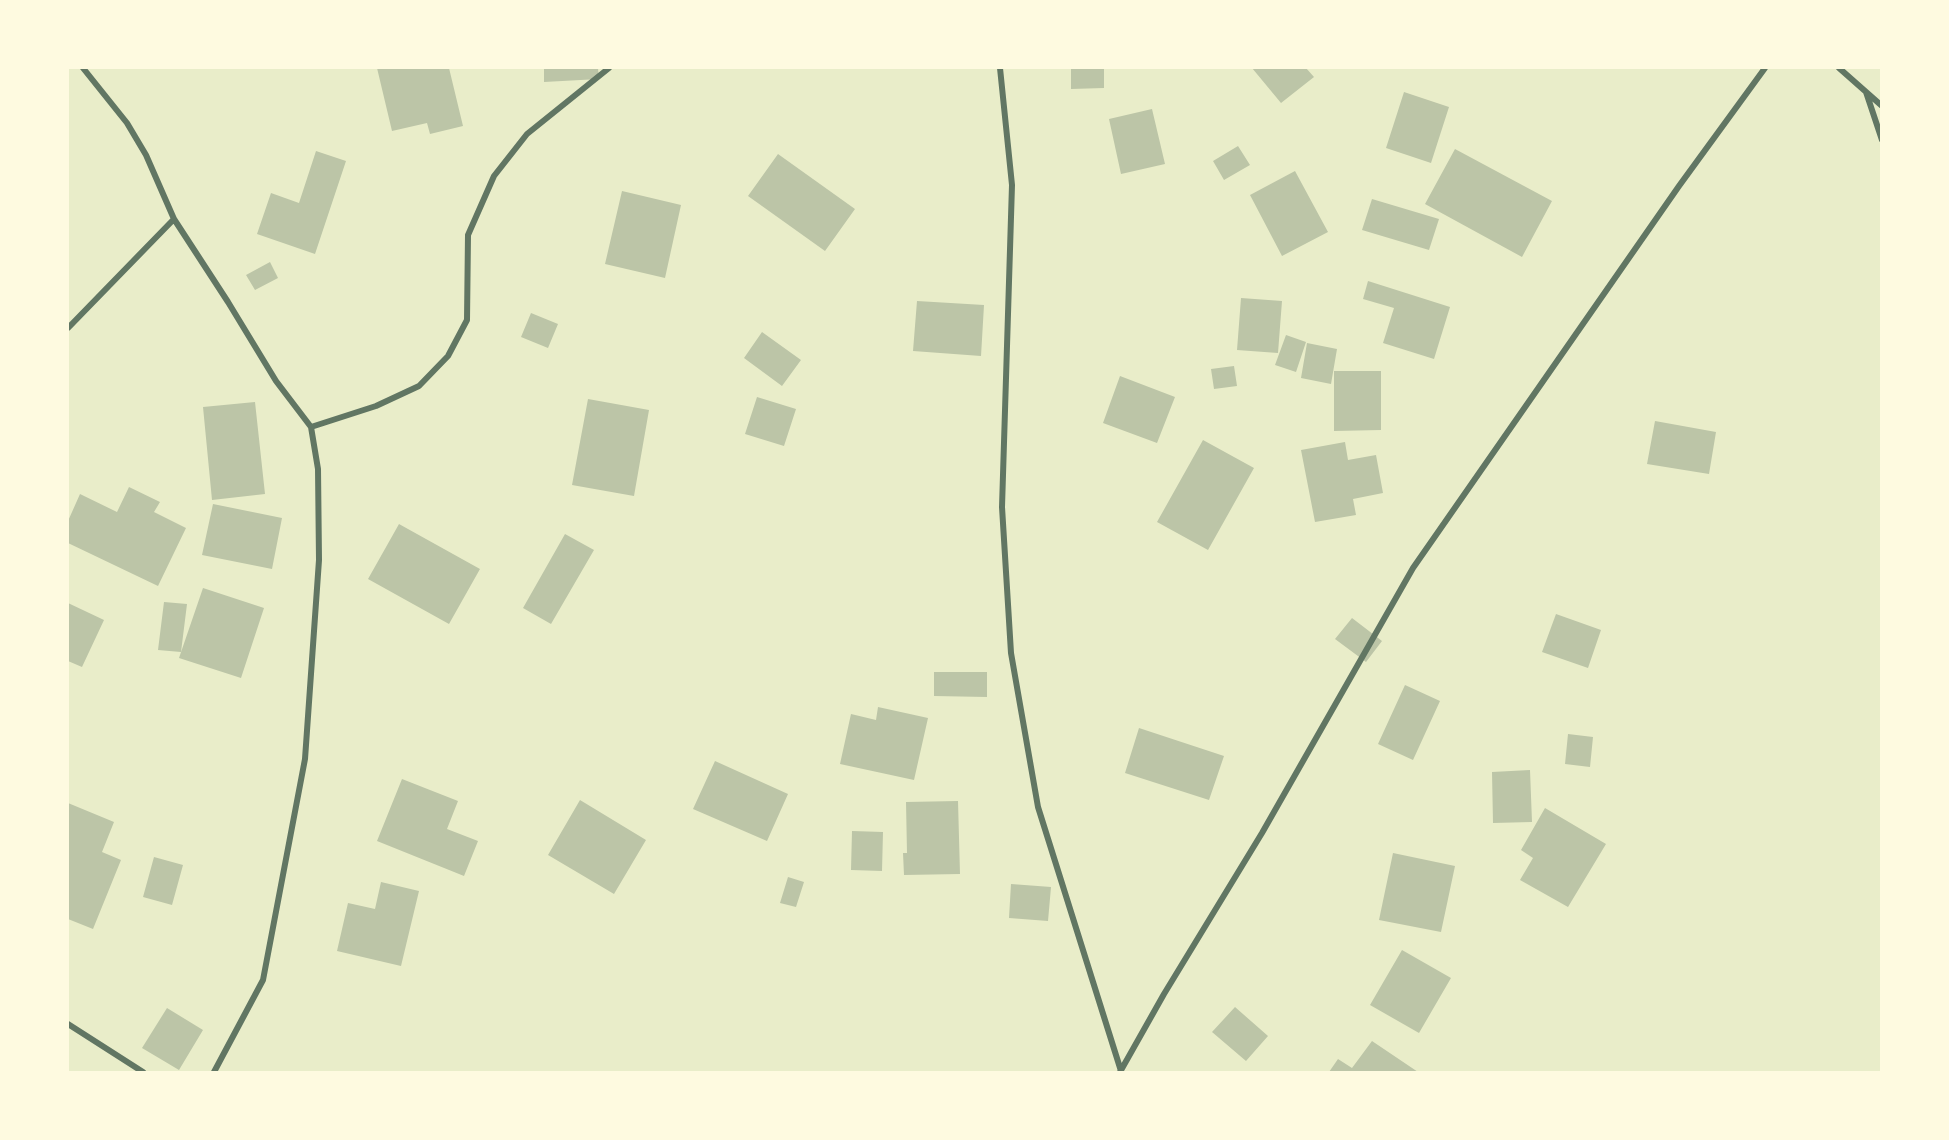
<!DOCTYPE html>
<style>
body{margin:0}
#map{position:relative;width:1949px;height:1140px;overflow:hidden;background:#e9edc9;font-family:"Titillium Web",sans-serif}
canvas{display:block}
.frame{position:absolute;inset:0;border:69px solid #fefae0;pointer-events:none}
</style>
<div id="map">
<canvas width="1949" height="1140"></canvas>
<div class="frame"></div>
</div>
<script>
const ctx = document.querySelector('canvas').getContext('2d');
ctx.lineJoin = 'round';
function paint(path, color) {
  ctx.fillStyle = color;
  ctx.fill(path, 'evenodd');
}
function poly(rows) {
  const path = new Path2D();
  for (const r of rows) {
    path.moveTo(r[0], r[1]);
    for (let i = 2; i < r.length; i += 2) path.lineTo(r[i], r[i + 1]);
  }
  return path;
}
function strokePath(path, color, width, dash) {
  ctx.strokeStyle = color;
  ctx.lineWidth = width;
  ctx.lineCap = dash ? 'butt' : 'round';
  ctx.setLineDash(dash || []);
  ctx.stroke(path);
}
const building = poly([
 [377,68,449,68,463,126,430,134,427,123,392,131],
 [544,68,598,68,599,79,544,82],
 [1071,68,1104,68,1104,88,1071,89],
 [1252,68,1306,68,1314,77,1281,103],
 [1404,92,1449,107,1431,163,1386,148],
 [1152,109,1165,164,1121,174,1109,119],
 [1238,146,1250,165,1224,180,1213,161],
 [1455,149,1552,201,1522,257,1425,204],
 [316,151,346,161,315,254,257,234,271,193,299,203],
 [778,154,855,209,825,251,748,196],
 [1295,171,1328,232,1282,256,1250,195],
 [622,191,681,205,665,278,605,264],
 [1372,199,1439,219,1429,250,1362,230],
 [270,262,278,278,255,290,246,275],
 [1368,281,1450,307,1434,359,1383,343,1394,308,1363,299],
 [1241,298,1282,301,1278,353,1237,350],
 [917,301,984,305,981,356,913,351],
 [531,313,558,324,548,348,521,337],
 [762,332,801,360,782,386,744,358],
 [1286,335,1306,342,1296,372,1275,365],
 [1307,343,1337,349,1331,384,1301,378],
 [1234,366,1237,386,1214,389,1211,369],
 [1334,371,1381,371,1381,430,1334,431],
 [1120,376,1175,397,1157,443,1103,423],
 [757,397,796,409,784,446,745,434],
 [588,399,649,410,634,496,572,485],
 [255,402,265,494,212,500,203,407],
 [1655,421,1716,432,1709,474,1647,464],
 [1203,440,1254,468,1208,550,1157,522],
 [1345,442,1348,460,1376,455,1383,493,1353,499,1356,515,1315,522,1301,450],
 [129,487,160,502,154,512,186,528,158,586,68,543,68,521,80,494,117,512],
 [213,504,282,518,272,569,202,555],
 [399,524,480,569,449,624,368,579],
 [565,534,594,550,551,624,523,608],
 [203,588,264,608,241,678,179,658],
 [164,602,187,604,181,652,158,650],
 [68,603,104,620,82,667,68,661],
 [1556,614,1601,630,1588,668,1542,652],
 [1352,618,1382,641,1366,662,1335,639],
 [934,672,987,672,987,697,934,696],
 [1405,685,1440,701,1413,760,1378,744],
 [878,707,928,718,914,780,840,764,851,714,876,720],
 [1139,728,1224,756,1209,800,1125,773],
 [1568,734,1593,737,1590,767,1565,764],
 [715,761,788,794,767,841,693,809],
 [1530,770,1532,822,1493,823,1492,772],
 [402,779,458,801,447,829,478,841,464,876,377,841],
 [580,800,646,840,614,894,548,855],
 [958,801,960,874,904,875,903,853,907,853,906,802],
 [68,803,114,822,102,852,121,860,93,929,68,919],
 [1545,808,1606,844,1568,907,1520,880,1533,858,1521,850],
 [852,831,883,832,882,871,851,870],
 [1393,853,1455,866,1441,932,1379,920],
 [154,857,183,865,172,905,143,897],
 [788,877,804,882,796,907,780,903],
 [381,882,419,891,401,966,337,951,348,903,375,909],
 [1011,884,1051,887,1048,921,1009,918],
 [1402,950,1451,978,1419,1033,1370,1005],
 [1235,1007,1268,1036,1246,1061,1212,1032],
 [167,1008,203,1030,179,1070,142,1048],
 [1372,1041,1418,1072,1329,1072,1338,1059,1352,1068]
]);
const minor = poly([
 [83,68,127,123,146,155,174,219,228,302,276,381,311,427,318,469,319,560,305,759,263,980,214,1072],
 [1000,68,1012,185,1002,507,1011,653,1038,807,1121,1071],
 [1839,68,1882,106],
 [1866,92,1882,140],
 [68,328,174,219],
 [311,427,376,406,419,386,448,356,467,320,468,235,494,176,527,134,609,68],
 [68,1024,143,1072],
 [1120,1072,1164,994,1262,833,1413,568,1679,186,1765,68]
]);
paint(building, '#bcc5a7');
strokePath(minor, '#617663', 6);
</script>
